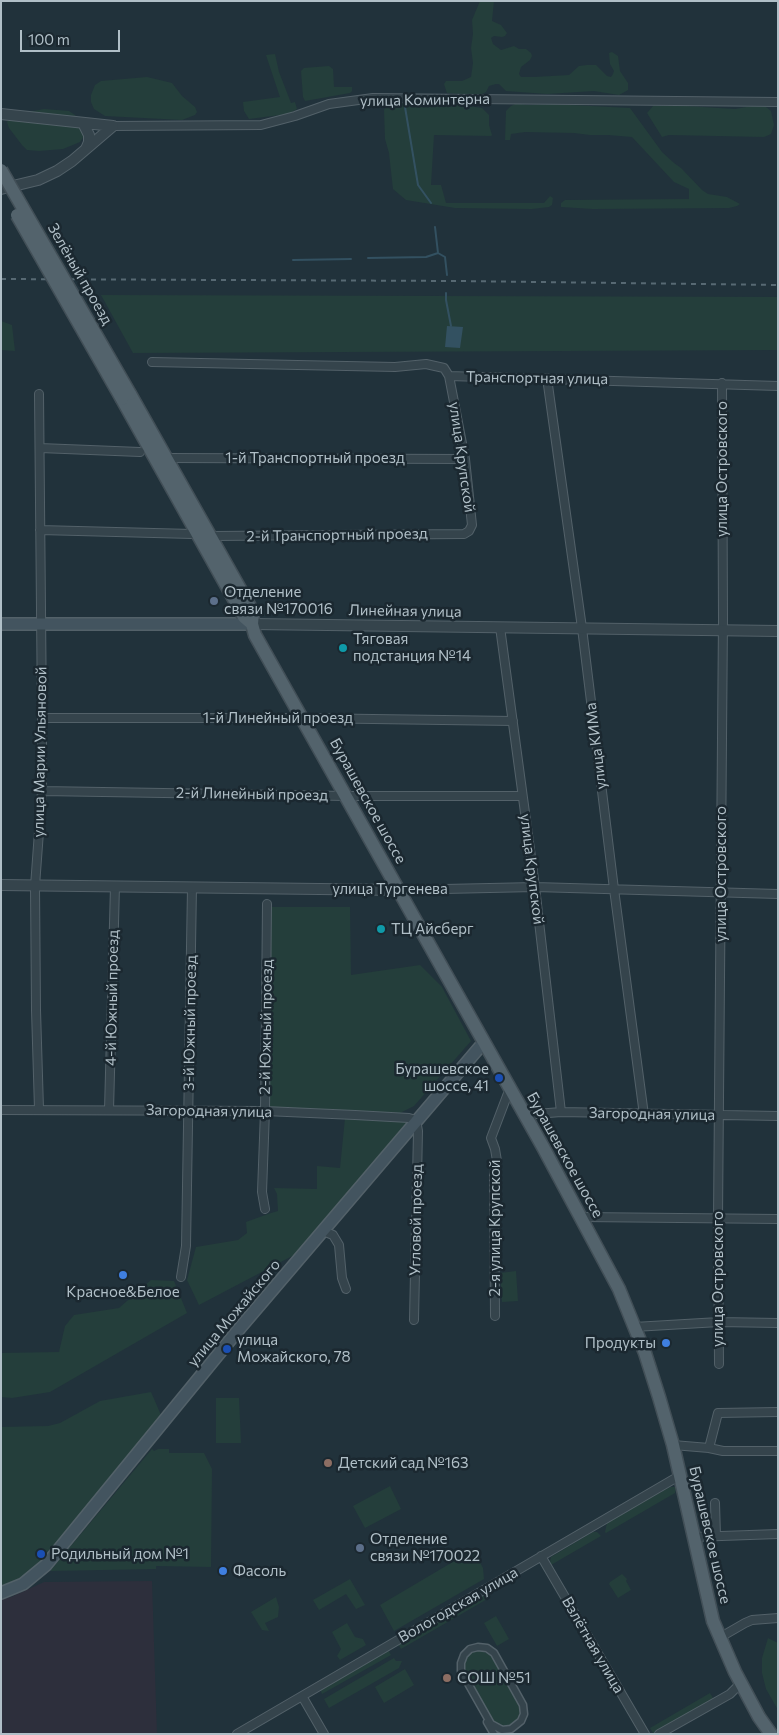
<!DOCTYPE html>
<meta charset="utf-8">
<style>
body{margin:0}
#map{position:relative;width:779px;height:1735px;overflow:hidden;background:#21323b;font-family:Commissioner,sans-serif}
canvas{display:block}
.frame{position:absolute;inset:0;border:2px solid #b0bfc7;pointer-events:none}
.scale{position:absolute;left:20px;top:30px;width:100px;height:22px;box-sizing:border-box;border:2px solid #b0bfc7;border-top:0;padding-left:6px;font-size:15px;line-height:18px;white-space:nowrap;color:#b0bfc7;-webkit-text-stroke:4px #1b2830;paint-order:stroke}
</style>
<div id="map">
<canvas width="779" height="1735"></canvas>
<div class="frame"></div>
<div class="scale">100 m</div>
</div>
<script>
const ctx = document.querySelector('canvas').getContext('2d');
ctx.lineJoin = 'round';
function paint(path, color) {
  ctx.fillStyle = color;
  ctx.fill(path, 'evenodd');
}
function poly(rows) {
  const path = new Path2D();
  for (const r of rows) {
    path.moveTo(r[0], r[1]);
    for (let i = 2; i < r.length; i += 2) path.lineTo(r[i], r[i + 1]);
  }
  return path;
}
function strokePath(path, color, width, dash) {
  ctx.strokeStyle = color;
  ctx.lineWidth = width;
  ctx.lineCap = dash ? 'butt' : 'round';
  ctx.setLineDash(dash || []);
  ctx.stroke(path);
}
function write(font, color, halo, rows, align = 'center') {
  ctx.font = font + ' Commissioner,sans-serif';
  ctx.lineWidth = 5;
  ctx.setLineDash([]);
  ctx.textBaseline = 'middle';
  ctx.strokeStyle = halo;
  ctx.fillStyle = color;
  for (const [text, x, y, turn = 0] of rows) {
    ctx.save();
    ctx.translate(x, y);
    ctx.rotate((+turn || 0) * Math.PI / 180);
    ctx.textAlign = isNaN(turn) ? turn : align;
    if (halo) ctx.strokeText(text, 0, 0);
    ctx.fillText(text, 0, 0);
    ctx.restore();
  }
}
const medical = poly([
 [152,1581,157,1734,1,1734,1,1598,11,1597,44,1582]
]);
const green = poly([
 [480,1,494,1,492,21,501,25,507,33,505,36,502,37,494,36,491,38,493,44,501,50,514,46,519,49,526,49,531,53,532,56,530,60,521,67,519,74,521,77,534,77,569,75,579,66,587,65,596,65,607,76,611,77,613,74,614,71,610,64,609,53,612,52,618,56,620,71,628,83,628,90,619,95,594,91,547,94,506,91,499,84,496,84,489,86,486,92,480,95,447,93,444,84,446,81,462,81,471,77,473,63,471,48,473,34,472,20],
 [275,54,279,72,291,103,295,102,297,109,288,114,249,119,244,111,243,102,280,97,266,55],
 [329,66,333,69,334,87,352,87,352,91,350,93,305,101,303,97,301,71,304,68],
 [147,77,172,83,182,96,195,107,197,112,195,115,182,120,105,116,94,109,91,102,91,95,95,85,101,81],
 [391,103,454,104,482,108,489,115,489,125,492,135,491,136,434,135,431,185,441,185,446,203,544,203,550,196,553,198,552,205,549,207,532,209,455,208,406,200,393,189,389,153,385,139,384,110,388,104],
 [517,103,527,105,552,104,630,108,662,152,674,163,681,168,702,190,708,194,727,197,740,204,737,206,729,208,593,209,561,207,561,203,565,200,689,199,689,189,674,182,632,137,608,135,590,135,574,133,525,132,511,134,510,140,505,140,506,111,511,106],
 [670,105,735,109,752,106,766,107,771,111,774,125,771,134,764,137,669,135,662,137,647,113,653,106],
 [44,109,69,111,75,115,86,133,80,142,63,149,39,151,27,150,22,145,9,128,7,122,15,111,34,111],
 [101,295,778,297,778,350,133,353],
 [1,321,12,325,15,351,1,350],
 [269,907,350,907,351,975,420,965,442,987,471,1041,414,1106,400,1113,268,1109],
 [345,1118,407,1122,407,1124,296,1254,199,1305,187,1280,196,1247,238,1240,247,1233,246,1222,271,1213,278,1211,277,1194,274,1188,317,1189,317,1166,340,1168],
 [516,1271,518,1301,502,1302,500,1273],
 [151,1280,174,1281,187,1313,50,1392,12,1398,1,1397,1,1353,59,1352,65,1326,74,1315,119,1308],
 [151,1392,161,1415,36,1569,25,1578,1,1588,1,1427,48,1426,60,1423,100,1401],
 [216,1398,239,1398,241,1443,216,1443],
 [152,1449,154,1451,158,1449,169,1449,169,1453,204,1453,212,1469,211,1567,156,1566,156,1569,50,1571],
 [390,1486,401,1509,365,1528,353,1506],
 [670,1487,675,1487,676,1489,675,1493,606,1533,605,1532,607,1523],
 [593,1532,597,1532,601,1536,551,1565,550,1562,551,1557],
 [473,1550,483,1568,484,1579,394,1631,380,1605],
 [622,1574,627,1579,626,1581,631,1590,618,1598,609,1584,610,1582],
 [350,1579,365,1605,356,1609,346,1594,319,1610,313,1600],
 [485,1591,489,1598,401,1649,397,1642],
 [276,1597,279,1607,278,1617,265,1623,269,1631,262,1630,251,1612],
 [496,1616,509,1639,497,1646,484,1623],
 [347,1623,355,1637,363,1639,366,1645,340,1660,337,1656,341,1649,332,1632],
 [768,1638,778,1643,778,1710,766,1689,762,1673,762,1658],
 [387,1648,391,1655,322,1694,319,1687],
 [481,1650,492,1656,520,1702,521,1714,517,1721,511,1726,503,1727,492,1721,463,1672,463,1663,467,1656,473,1651],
 [394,1658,396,1661,402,1661,399,1668,329,1708,324,1699],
 [405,1669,414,1685,384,1703,375,1687],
 [710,1693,713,1698,712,1701,657,1733,653,1733,650,1728]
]);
const water = poly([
 [447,326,463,327,460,348,445,347]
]);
const stream = poly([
 [405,107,418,185,431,203],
 [435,227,438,253,445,257,447,275],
 [368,258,426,257,438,253],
 [293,260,351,259],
 [446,293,446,300,451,326]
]);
const pedestrian = poly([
 [478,1647,487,1648,494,1653,523,1705,524,1714,521,1721,511,1729,502,1730,491,1724,461,1671,461,1663,464,1655,470,1649,478,1647],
 [487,1722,494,1734]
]);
const minor = poly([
 [113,126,261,125,295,116,329,104,373,98,778,102],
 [152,362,395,367,426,364,444,368,449,376,778,386],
 [547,378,582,628,614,889,644,1115],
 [40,448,140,452],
 [166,458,465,459],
 [40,530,192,534,196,532],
 [210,538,213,536,464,534,469,531,472,525,465,459,449,376],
 [500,627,535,887,561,1112],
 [42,718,303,718,513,721],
 [42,791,346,796,522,796],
 [399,890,535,887,778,894],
 [39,1109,36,1010,35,886,42,791,42,718,39,394],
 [1,1110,265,1111,355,1115,409,1118,416,1120,418,1131,414,1320],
 [109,1110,115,886],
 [526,1117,536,1114,561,1112,778,1116],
 [265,1209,262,1192,265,1111,267,904],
 [582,1217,778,1219],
 [323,1231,333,1235,339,1245,342,1278,346,1289],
 [181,1277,186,1246,192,887],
 [495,1316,494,1175,497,1161,495,1149,491,1138,510,1088],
 [634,1327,719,1322,778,1323],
 [719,1364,718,1218,723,619,722,383],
 [673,1445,709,1448,723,1451,778,1451],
 [709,1448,718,1413,778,1412],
 [715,1503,716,1536],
 [693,1537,778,1534],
 [541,1556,645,1734],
 [719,1638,745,1623,752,1620,778,1618],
 [302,1696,324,1734],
 [237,1734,679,1476],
 [659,1734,730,1694,741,1683]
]);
const tertiary = poly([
 [1,114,113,126],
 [83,123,89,135,89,142,86,149],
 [1,189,38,180,57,171,72,161,113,126],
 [252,624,778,631],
 [1,885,399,890]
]);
const secondary = poly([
 [1,624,252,624],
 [1,1593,23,1584,46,1565,240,1328,484,1042]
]);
const primary = poly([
 [130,394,253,612,252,624,255,635,543,1147,619,1289,645,1353,659,1397,673,1445,713,1621,735,1672,759,1717,771,1734],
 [122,399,244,617,252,624]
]);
const rail = poly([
 [1,279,457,281,778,285]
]);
const primaryBridge = poly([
 [1,170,130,394],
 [17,215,122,399]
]);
const markers = [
 [214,601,5,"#5c6f8a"],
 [343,648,5,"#0f9aa8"],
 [381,929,5,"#0f9aa8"],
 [499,1078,5,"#1a4fb4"],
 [123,1275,5,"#3f7fe0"],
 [666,1343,5,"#3f7fe0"],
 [227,1349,5,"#1a4fb4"],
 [328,1463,5,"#8d6e63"],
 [360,1548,5,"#5c6f8a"],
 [41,1554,5,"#1a4fb4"],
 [223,1571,5,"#3f7fe0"],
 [447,1678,5,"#8d6e63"]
];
const streetNames = [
 ["улица Коминтерна",425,100,-1],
 ["Зелёный проезд",80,274,60],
 ["Транспортная улица",537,378,1],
 ["улица Крупской",462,457,82],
 ["1-й Транспортный проезд",315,458],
 ["улица Островского",722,469,-90],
 ["2-й Транспортный проезд",337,535,-1],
 ["Линейная улица",405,611,1],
 ["1-й Линейный проезд",278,718],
 ["улица КИМа",596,746,-97],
 ["улица Марии Ульяновой",40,752,-89],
 ["2-й Линейный проезд",252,794,1],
 ["Бурашевское шоссе",368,801,61],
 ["улица Крупской",532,869,83],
 ["улица Островского",721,874,-90],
 ["улица Тургенева",390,889],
 ["4-й Южный проезд",112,998,-89],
 ["3-й Южный проезд",190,1023,-89],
 ["2-й Южный проезд",266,1027,-89],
 ["Загородная улица",209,1111,1],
 ["Загородная улица",652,1114,1],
 ["Бурашевское шоссе",565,1155,61],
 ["Угловой проезд",416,1220,-89],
 ["2-я улица Крупской",495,1228,-90],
 ["улица Островского",718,1279,-90],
 ["улица Можайского",234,1313,-50],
 ["Бурашевское шоссе",710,1535,77],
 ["Вологодская улица",458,1605,-30],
 ["Взлётная улица",593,1645,60]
];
const poiNames = [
 ["Отделение",224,592],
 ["связи №170016",224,609],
 ["Тяговая",353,639],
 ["подстанция №14",353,656],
 ["ТЦ Айсберг",391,929],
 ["Бурашевское",489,1069,"right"],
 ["шоссе, 41",489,1086,"right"],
 ["Красное&Белое",123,1292,"center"],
 ["улица",237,1340],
 ["Можайского, 78",237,1357],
 ["Продукты",656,1343,"right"],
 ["Детский сад №163",338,1463],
 ["Отделение",370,1539],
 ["связи №170022",370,1556],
 ["Родильный дом №1",51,1554],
 ["Фасоль",233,1571],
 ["СОШ №51",457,1678]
];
paint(medical, '#2d2f3c');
paint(green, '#243e3b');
paint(water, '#335161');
strokePath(stream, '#335161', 2);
strokePath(pedestrian, '#536169', 9);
strokePath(minor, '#536169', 10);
strokePath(tertiary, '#536169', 12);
strokePath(secondary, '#536169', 14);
strokePath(primary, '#424f57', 15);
strokePath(pedestrian, '#35444c', 6);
strokePath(minor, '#35444c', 8);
strokePath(tertiary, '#35444c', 10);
strokePath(secondary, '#43545f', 11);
strokePath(primary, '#53636c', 12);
strokePath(rail, '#576973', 2, [5, 5]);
strokePath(primaryBridge, '#424f57', 15, []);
strokePath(primaryBridge, '#53636c', 12);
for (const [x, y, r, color] of markers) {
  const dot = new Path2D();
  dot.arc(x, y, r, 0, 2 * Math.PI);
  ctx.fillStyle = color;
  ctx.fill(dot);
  strokePath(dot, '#1b2830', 2);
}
write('15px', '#b0bfc7', '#1b2830', streetNames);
write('15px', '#b0bfc7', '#1b2830', poiNames, 'left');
</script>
